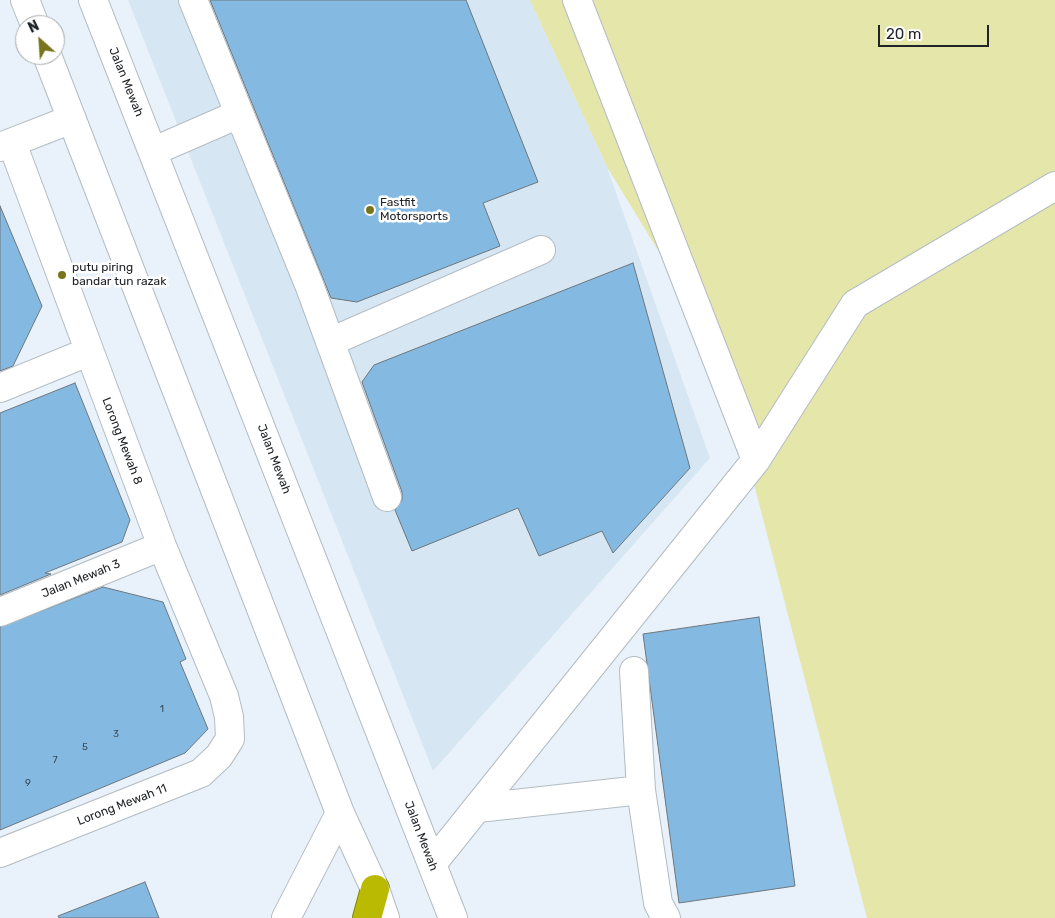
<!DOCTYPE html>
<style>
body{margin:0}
#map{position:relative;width:1055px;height:918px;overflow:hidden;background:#e9f2fa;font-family:Rubik,sans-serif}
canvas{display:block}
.north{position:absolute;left:15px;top:15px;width:50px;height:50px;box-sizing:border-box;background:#fff;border:1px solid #a6a7a9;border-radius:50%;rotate:334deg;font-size:14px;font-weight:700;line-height:20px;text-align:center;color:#212427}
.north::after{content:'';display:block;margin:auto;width:18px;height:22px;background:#77761c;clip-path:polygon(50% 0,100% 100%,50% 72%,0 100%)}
.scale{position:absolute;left:878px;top:25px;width:111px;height:22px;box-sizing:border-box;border:2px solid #212427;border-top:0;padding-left:6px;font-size:15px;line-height:18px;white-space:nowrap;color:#212427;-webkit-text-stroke:4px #fff;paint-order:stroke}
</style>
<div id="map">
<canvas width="1055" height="918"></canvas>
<div class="north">N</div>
<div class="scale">20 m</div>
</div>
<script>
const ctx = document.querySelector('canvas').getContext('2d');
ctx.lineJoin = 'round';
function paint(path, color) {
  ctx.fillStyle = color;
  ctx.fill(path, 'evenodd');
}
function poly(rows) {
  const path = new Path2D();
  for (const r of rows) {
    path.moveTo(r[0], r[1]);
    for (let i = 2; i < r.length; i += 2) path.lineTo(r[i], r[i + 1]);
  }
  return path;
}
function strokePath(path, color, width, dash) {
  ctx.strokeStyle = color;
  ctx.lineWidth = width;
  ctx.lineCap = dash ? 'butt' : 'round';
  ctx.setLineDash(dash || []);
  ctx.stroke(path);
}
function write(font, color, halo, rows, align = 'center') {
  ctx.font = font + ' Rubik,sans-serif';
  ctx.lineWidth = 5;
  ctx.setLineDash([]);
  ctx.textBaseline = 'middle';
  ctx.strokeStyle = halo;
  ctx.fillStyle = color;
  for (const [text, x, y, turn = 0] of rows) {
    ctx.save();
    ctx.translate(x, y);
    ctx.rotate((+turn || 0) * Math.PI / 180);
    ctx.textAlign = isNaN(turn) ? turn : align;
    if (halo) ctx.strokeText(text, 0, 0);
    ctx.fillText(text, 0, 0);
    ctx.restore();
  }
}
const built = poly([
 [128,0,530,0,607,167,710,458,433,771]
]);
const green = poly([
 [530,0,1055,0,1055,918,867,918,719,350,607,167]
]);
const building = poly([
 [210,0,466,0,538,182,483,203,500,246,357,302,331,298,210,0],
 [0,206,42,306,13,366,0,371,0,206],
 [633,263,690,468,613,553,602,531,539,556,518,508,412,551,395,510,402,500,402,492,362,382,374,365,633,263],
 [75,383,130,520,122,542,45,573,51,574,0,595,0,413,75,383],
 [103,587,163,602,186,659,180,662,208,729,185,753,0,830,0,627,103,587],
 [759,617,795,886,679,903,643,634,759,617],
 [145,882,159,918,59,918,58,916,145,882]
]);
const minor = poly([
 [25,0,35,25],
 [93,0,453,918],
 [193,0,310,287,387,497],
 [577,0,756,460],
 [47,55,340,813,375,889,385,918],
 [0,147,72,119],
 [154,151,239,114],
 [330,342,541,250],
 [0,388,88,352],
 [0,612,162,546],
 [634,671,641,790],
 [478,808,641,790,658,903,666,918],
 [0,853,201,773,219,756,230,739,229,717,224,696,162,546,12,143],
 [432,864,756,460,855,304,1055,186],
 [286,918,340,813]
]);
const highway = poly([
 [367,918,375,889]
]);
const markers = [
 [370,210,5,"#77761c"],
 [62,275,5,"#77761c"]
];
const numberNames = [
 ["1",162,709],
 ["3",116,734],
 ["5",85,747],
 ["7",55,760],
 ["9",28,783]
];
const streetNames = [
 ["Jalan Mewah",126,82,68],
 ["Lorong Mewah 8",122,441,69],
 ["Jalan Mewah",274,459,69],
 ["Jalan Mewah 3",81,579,-22],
 ["Lorong Mewah 11",122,805,-21],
 ["Jalan Mewah",421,836,69]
];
const poiNames = [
 ["Fastfit",380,203],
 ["Motorsports",380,217],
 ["putu piring",72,268],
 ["bandar tun razak",72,282]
];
paint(built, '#d6e7f3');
paint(green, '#e4e6aa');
paint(building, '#84bae2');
strokePath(building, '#6e767c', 1);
strokePath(minor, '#b3bcc3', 30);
strokePath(highway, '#85860f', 30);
strokePath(minor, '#fff', 28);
strokePath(highway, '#bbba02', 28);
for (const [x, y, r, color] of markers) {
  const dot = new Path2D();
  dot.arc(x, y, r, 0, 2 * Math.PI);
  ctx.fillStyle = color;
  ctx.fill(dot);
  strokePath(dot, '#fff', 2);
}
write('10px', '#3a4a56', null, numberNames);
write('12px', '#212427', '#fff', streetNames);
write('12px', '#212427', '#fff', poiNames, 'left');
</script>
